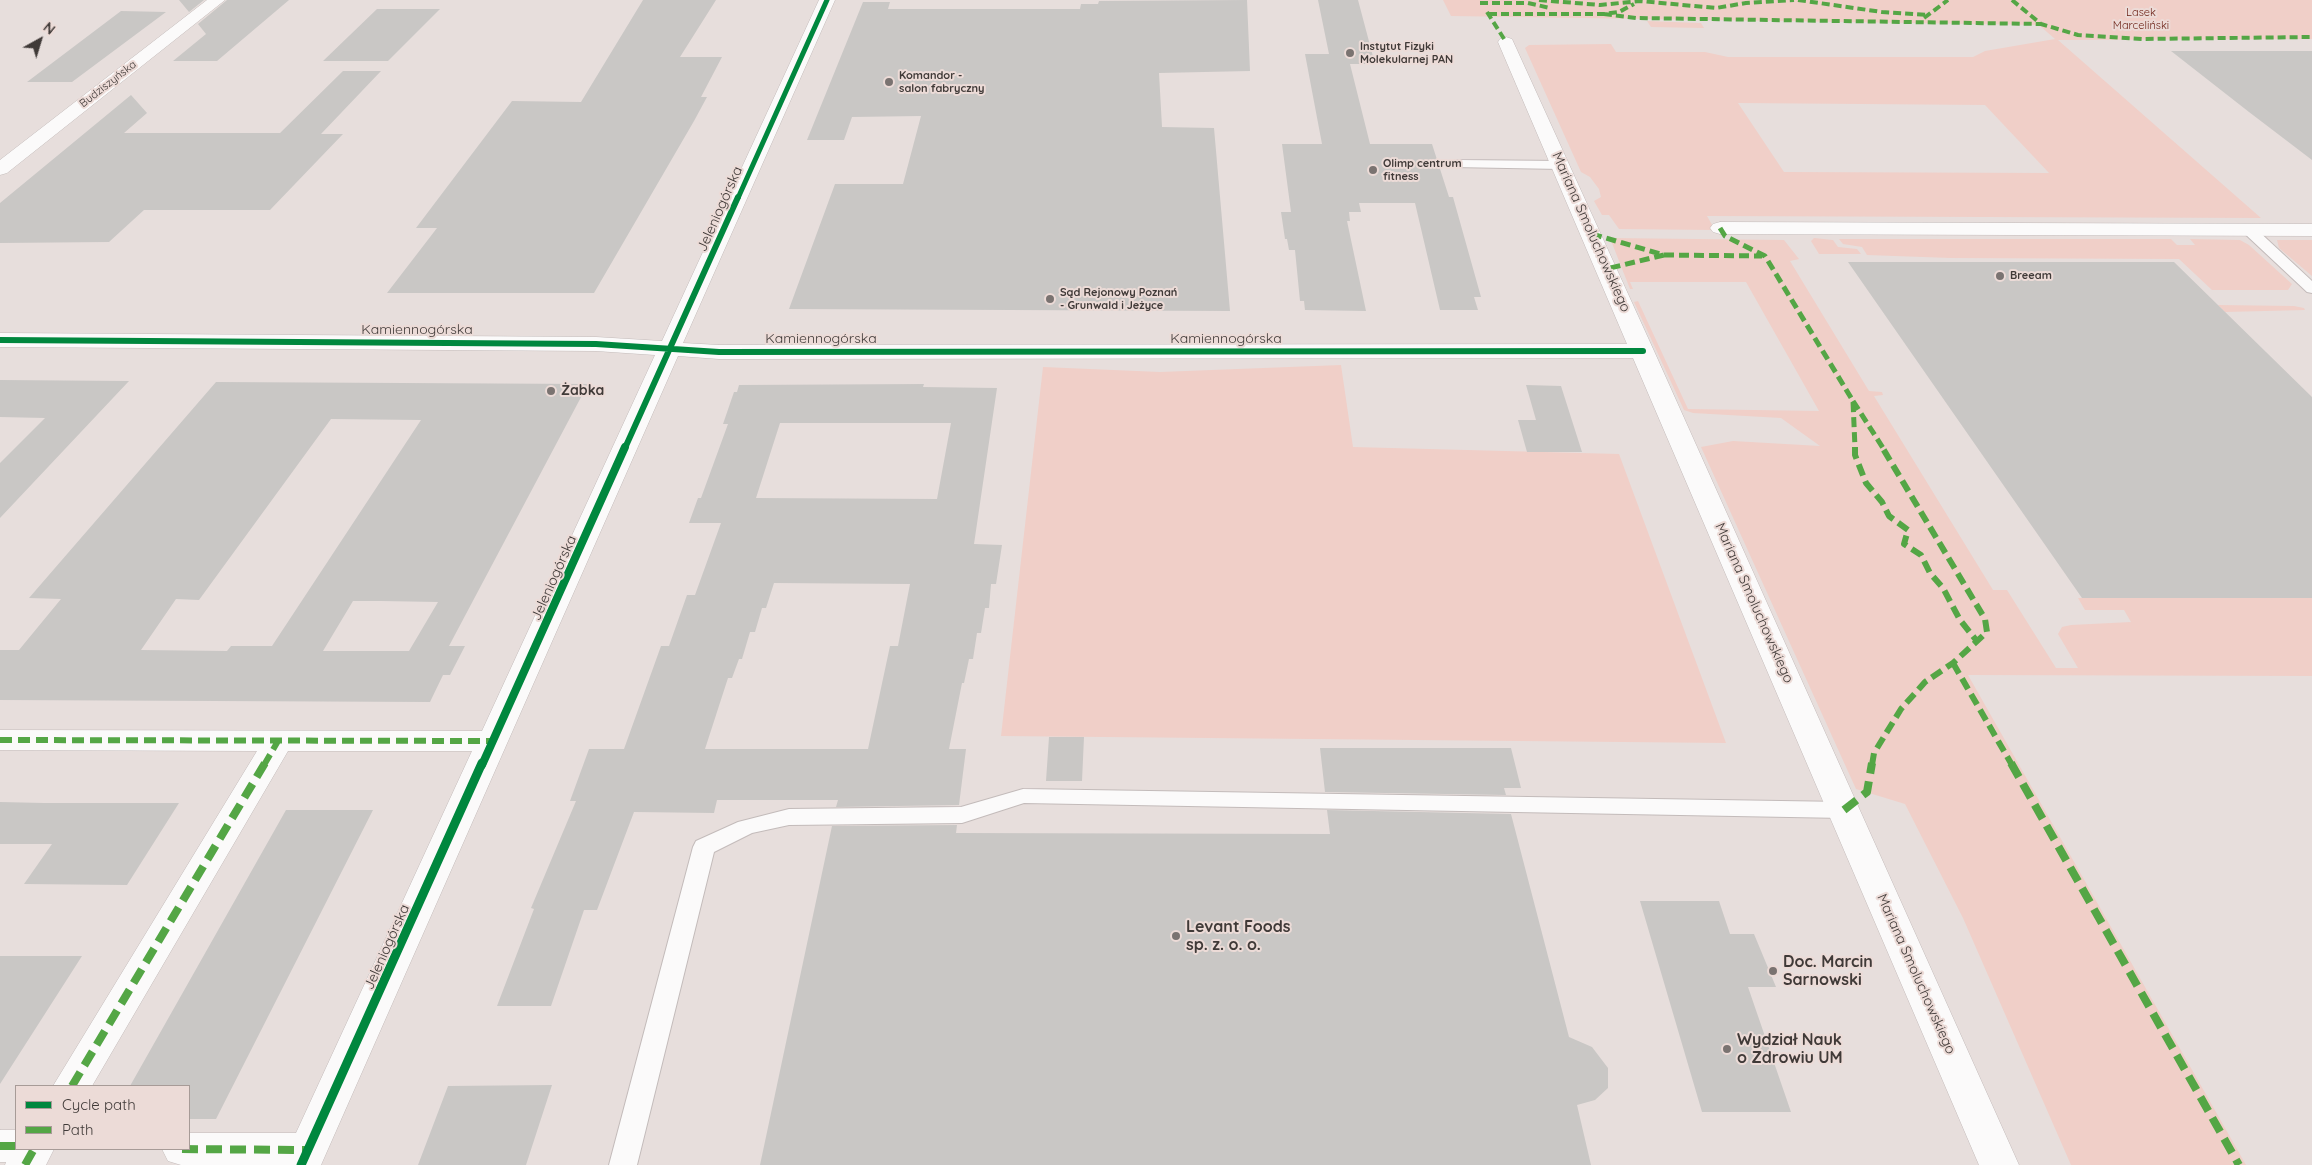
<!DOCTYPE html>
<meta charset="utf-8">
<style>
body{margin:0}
#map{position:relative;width:2312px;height:1165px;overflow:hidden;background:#e7dedc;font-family:Quicksand,sans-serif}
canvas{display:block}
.legend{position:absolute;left:15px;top:1085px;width:175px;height:65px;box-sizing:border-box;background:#ecdbd7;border:1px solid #a79b97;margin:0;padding:6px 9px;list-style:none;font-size:15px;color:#403a38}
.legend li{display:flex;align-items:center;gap:10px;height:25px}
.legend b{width:25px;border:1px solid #a79b97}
.north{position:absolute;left:15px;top:15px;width:50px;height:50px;-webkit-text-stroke:4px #ecdbd7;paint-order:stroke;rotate:39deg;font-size:14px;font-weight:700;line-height:20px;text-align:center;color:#403a38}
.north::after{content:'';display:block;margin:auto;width:18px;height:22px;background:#403a38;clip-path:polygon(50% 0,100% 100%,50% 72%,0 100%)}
</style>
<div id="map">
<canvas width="2312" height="1165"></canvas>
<ul class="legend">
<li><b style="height:6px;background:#00873e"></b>Cycle path</li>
<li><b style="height:6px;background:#54a645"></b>Path</li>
</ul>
<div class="north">N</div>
</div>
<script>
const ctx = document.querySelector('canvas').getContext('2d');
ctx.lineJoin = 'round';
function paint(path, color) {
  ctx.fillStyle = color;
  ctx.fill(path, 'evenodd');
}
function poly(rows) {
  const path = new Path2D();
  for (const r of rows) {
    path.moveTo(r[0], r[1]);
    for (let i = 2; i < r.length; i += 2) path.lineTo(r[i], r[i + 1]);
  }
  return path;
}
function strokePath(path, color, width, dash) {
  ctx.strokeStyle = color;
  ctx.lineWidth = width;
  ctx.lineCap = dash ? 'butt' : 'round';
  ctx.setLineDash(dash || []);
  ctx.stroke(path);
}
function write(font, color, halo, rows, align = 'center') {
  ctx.font = font + ' Quicksand,sans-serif';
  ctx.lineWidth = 4;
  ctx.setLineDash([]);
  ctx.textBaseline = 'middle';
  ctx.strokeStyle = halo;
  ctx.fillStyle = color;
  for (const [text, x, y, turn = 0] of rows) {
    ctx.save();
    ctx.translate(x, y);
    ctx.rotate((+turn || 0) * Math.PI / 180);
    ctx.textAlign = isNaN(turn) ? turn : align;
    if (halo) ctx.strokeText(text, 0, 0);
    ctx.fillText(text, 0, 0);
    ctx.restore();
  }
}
const green = poly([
 [1443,0,2312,0,2312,39,2058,40,2261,218,1707,216,1715,230,1619,229,1609,215,1602,215,1594,201,1601,197,1599,189,1590,177,1581,172,1525,48,1529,45,1611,44,1616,52,1705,52,1728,57,1973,57,1985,51,2055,39,2039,25,1451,16],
 [1738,103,1985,105,2049,173,1784,172],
 [1647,21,1701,23,1704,28,1651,27],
 [1610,238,1784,240,1799,259,1790,261,1869,391,1882,392,1883,395,1874,396,1993,590,2007,590,2056,668,2078,668,2058,634,2062,627,2071,625,2131,622,2124,610,2085,610,2078,598,2312,598,2312,676,1968,675,2246,1165,2071,1165,1963,918,1905,804,1856,789,1701,447,1733,441,1820,446,1781,418,1693,413,1684,410,1634,302,1638,301,1688,409,1819,411,1746,282,1630,282,1633,289,1630,289],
 [1814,238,1833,240,1838,247,1857,249,1861,254,1819,254,1811,241],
 [1839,239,2171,239,2177,245,2195,245,2190,239,2240,240,2249,245,2292,284,2288,290,2212,290,2179,259,1951,258,1867,255,1862,247,1843,244],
 [2277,240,2312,240,2312,276,2279,248],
 [2218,305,2294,306,2304,308,2305,310,2225,312],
 [1341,365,1353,447,1619,454,1726,743,1001,736,1043,367,1160,372]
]);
const building = poly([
 [179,0,204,0,189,12],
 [227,0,289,0,217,61,173,61,206,34,198,24],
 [643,0,716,0,680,57,722,57,701,97,707,97,694,121,594,293,387,293,437,228,416,228,512,101,581,102],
 [1247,0,1250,71,1159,73,1162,127,1214,128,1230,311,789,309,835,184,903,184,921,116,852,117,844,140,807,140,863,2,890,2,888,9,1080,9,1081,4,1098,4,1099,1],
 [1318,0,1358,0,1375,64,1350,64,1370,144,1432,144,1449,197,1453,197,1481,297,1474,297,1478,310,1440,310,1415,203,1359,203,1361,212,1349,212,1350,221,1347,221,1366,311,1305,310,1304,301,1300,301,1295,250,1289,250,1287,239,1285,239,1281,212,1291,212,1282,144,1322,144,1305,54,1329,54],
 [377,9,440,9,388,61,323,61],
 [121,11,166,12,72,82,27,82],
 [2171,51,2312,51,2312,160,2249,112],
 [343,71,381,71,321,134,343,134,270,210,144,210,109,242,0,243,0,203,131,95,147,113,124,133,280,133],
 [1848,262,2174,262,2312,397,2312,598,2082,598],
 [0,380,129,381,0,518,0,463,45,418,0,417],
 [216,382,588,384,449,646,465,646,450,675,443,675,430,702,0,700,0,650,19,650,61,599,29,598],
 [331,419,421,420,272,646,231,646,227,651,141,650,176,599,199,600],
 [353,601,381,601,438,602,409,651,323,651],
 [924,384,923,387,997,388,974,544,1002,545,996,584,991,584,989,608,985,608,981,633,977,633,973,659,969,659,964,683,962,683,949,749,966,749,959,805,836,807,838,800,717,800,714,813,634,812,597,910,584,910,551,1006,497,1006,534,909,531,908,576,801,570,801,589,749,624,749,661,646,669,646,687,595,695,595,721,523,689,523,698,498,701,498,728,424,723,424,734,392,737,392,739,385],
 [780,423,951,423,937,499,756,498],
 [774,583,910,584,898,646,890,646,868,749,705,749,728,678,732,678,739,659,742,659,750,632,755,632,762,608,766,608],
 [1526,385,1561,386,1582,452,1527,452,1518,420,1536,420],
 [1049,737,1084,737,1082,781,1046,781],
 [1320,748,1511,748,1521,788,1504,788,1506,795,1325,792],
 [0,802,44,803,179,803,127,885,24,884,52,844,0,844],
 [286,810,373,810,216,1119,189,1119,189,1086,130,1086],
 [1327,810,1511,814,1569,1037,1592,1047,1608,1068,1608,1088,1595,1100,1577,1105,1591,1165,760,1165,832,826,957,825,956,833,1330,834],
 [1640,901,1719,901,1730,934,1754,934,1776,987,1748,987,1791,1112,1702,1112],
 [0,956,82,956,0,1084],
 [552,1085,526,1165,418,1165,448,1086]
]);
const lane = poly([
 [1458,160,1561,161,1567,165,1561,169,1453,167,1452,164,1453,161,1458,160],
 [2249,226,2254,227,2312,281,2312,293,2307,292,2244,233,2242,230,2249,226],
 [1023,789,1844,802,1852,805,1855,810,1852,815,1844,818,1024,803,962,823,789,825,752,833,714,852,637,1165,609,1165,693,847,696,841,738,822,789,809,961,807,1023,789]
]);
const street = poly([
 [207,0,225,0,7,173,0,175,0,160,207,0],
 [819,0,835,0,683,343,719,345,1627,344,1498,42,1500,39,1506,37,1512,39,1654,351,2019,1165,1979,1165,1633,358,719,359,678,356,321,1165,181,1165,168,1161,162,1149,189,1149,189,1133,296,1133,472,751,288,751,92,1086,53,1086,257,751,0,750,0,730,482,731,655,355,596,351,0,347,0,333,596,337,662,341,819,0],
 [1720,222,2312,224,2312,236,1720,234,1713,232,1710,228,1713,224,1720,222],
 [0,1130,16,1130,16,1149,54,1149,46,1165,5,1165,6,1162,0,1162,0,1130]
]);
const quietFar3 = poly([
 [1539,0,1600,5,1640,1,1716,8,1746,3,1794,0],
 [1798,0,1882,12,1927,15],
 [2012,0,2041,24,2078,35,2142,39,2312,37],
 [1480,3,1528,3,1550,8],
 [1487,12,1506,42],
 [1489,14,1604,14,1619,12,1634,4],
 [1604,14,1636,18,2041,24],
 [1924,18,1948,0]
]);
const quietFar2 = poly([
 [1720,228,1725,236,1765,256,1853,401,1855,448],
 [1592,234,1664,255,1606,269],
 [1664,255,1762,256],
 [1853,401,1883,448]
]);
const quietFar1 = poly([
 [1855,447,1855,455,1866,483,1882,502,1889,516,1908,530,1904,544,1921,555,1930,573,1943,588,1960,620,1976,640],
 [1953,663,2012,765],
 [0,740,493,741],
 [264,765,278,741],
 [1872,765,1874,753,1901,709,1925,682,1953,663,1987,632,1985,619,1882,447]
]);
const quiet = poly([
 [2011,763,2239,1165],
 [1844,810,1867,792,1872,763],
 [72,1086,265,763],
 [0,1146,16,1146],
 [182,1149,308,1150],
 [25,1165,34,1149]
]);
const cyclewayFar3 = poly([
 [738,198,827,0]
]);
const cyclewayFar2 = poly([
 [0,340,596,344,719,352,1643,351],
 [625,448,738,197]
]);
const cyclewayFar1 = poly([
 [482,765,625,447]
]);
const cycleway = poly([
 [301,1165,482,763]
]);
const markers = [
 [1350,53,5,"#7a7371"],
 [889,82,5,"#7a7371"],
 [1373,170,5,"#7a7371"],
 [2000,276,5,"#7a7371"],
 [1050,299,5,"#7a7371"],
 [551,391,5,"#7a7371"],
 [1176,936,5,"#7a7371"],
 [1773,971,5,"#7a7371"],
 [1727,1049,5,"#7a7371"]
];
const farParknames = [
 ["Lasek",2141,13],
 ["Marceliński",2141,26]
];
const farPoinames = [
 ["Instytut Fizyki",1360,47],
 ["Molekularnej PAN",1360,60],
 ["Komandor -",899,76],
 ["salon fabryczny",899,89],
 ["Olimp centrum",1383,164],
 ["fitness",1383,177],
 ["Breeam",2010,276],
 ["Sąd Rejonowy Poznań",1060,293],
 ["- Grunwald i Jeżyce",1060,306]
];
const farStreetnames = [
 ["Budziszyńska",108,84,-38]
];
const streetNames = [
 ["Jeleniogórska",720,209,-66],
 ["Mariana Smoluchowskiego",1591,232,66],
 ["Kamiennogórska",417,330],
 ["Kamiennogórska",821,339],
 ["Kamiennogórska",1226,339],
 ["Jeleniogórska",554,578,-66],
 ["Mariana Smoluchowskiego",1754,603,66],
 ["Jeleniogórska",387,947,-66],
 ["Mariana Smoluchowskiego",1916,974,66]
];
const poiNames = [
 ["Żabka",561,391]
];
const nearPoinames = [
 ["Levant Foods",1186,927],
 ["sp. z. o. o.",1186,945],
 ["Doc. Marcin",1783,962],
 ["Sarnowski",1783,980],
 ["Wydział Nauk",1737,1040],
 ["o Zdrowiu UM",1737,1058]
];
paint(green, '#f0cfc8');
paint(building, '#c9c7c5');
strokePath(lane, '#c3bbba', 2);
strokePath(street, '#c3bbba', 1);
paint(lane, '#fbfafa');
paint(street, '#fbfafa');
strokePath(quietFar3, '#54a645', 4, [8, 4]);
strokePath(quietFar2, '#54a645', 5, [10, 5]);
strokePath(quietFar1, '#54a645', 6, [12, 6]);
strokePath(quiet, '#54a645', 8, [16, 8]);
strokePath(cyclewayFar3, '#00873e', 5);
strokePath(cyclewayFar2, '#00873e', 6);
strokePath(cyclewayFar1, '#00873e', 8);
strokePath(cycleway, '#00873e', 9);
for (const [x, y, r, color] of markers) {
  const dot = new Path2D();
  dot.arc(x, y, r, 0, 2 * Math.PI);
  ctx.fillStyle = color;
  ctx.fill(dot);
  strokePath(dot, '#ecdbd7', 2);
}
write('11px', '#6a1d11', '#ecdbd7', farParknames);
write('bold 11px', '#403a38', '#ecdbd7', farPoinames, 'left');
write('11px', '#403a38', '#ecdbd7', farStreetnames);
write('14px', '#403a38', '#ecdbd7', streetNames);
write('bold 14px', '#403a38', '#ecdbd7', poiNames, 'left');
write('bold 16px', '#403a38', '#ecdbd7', nearPoinames, 'left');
</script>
